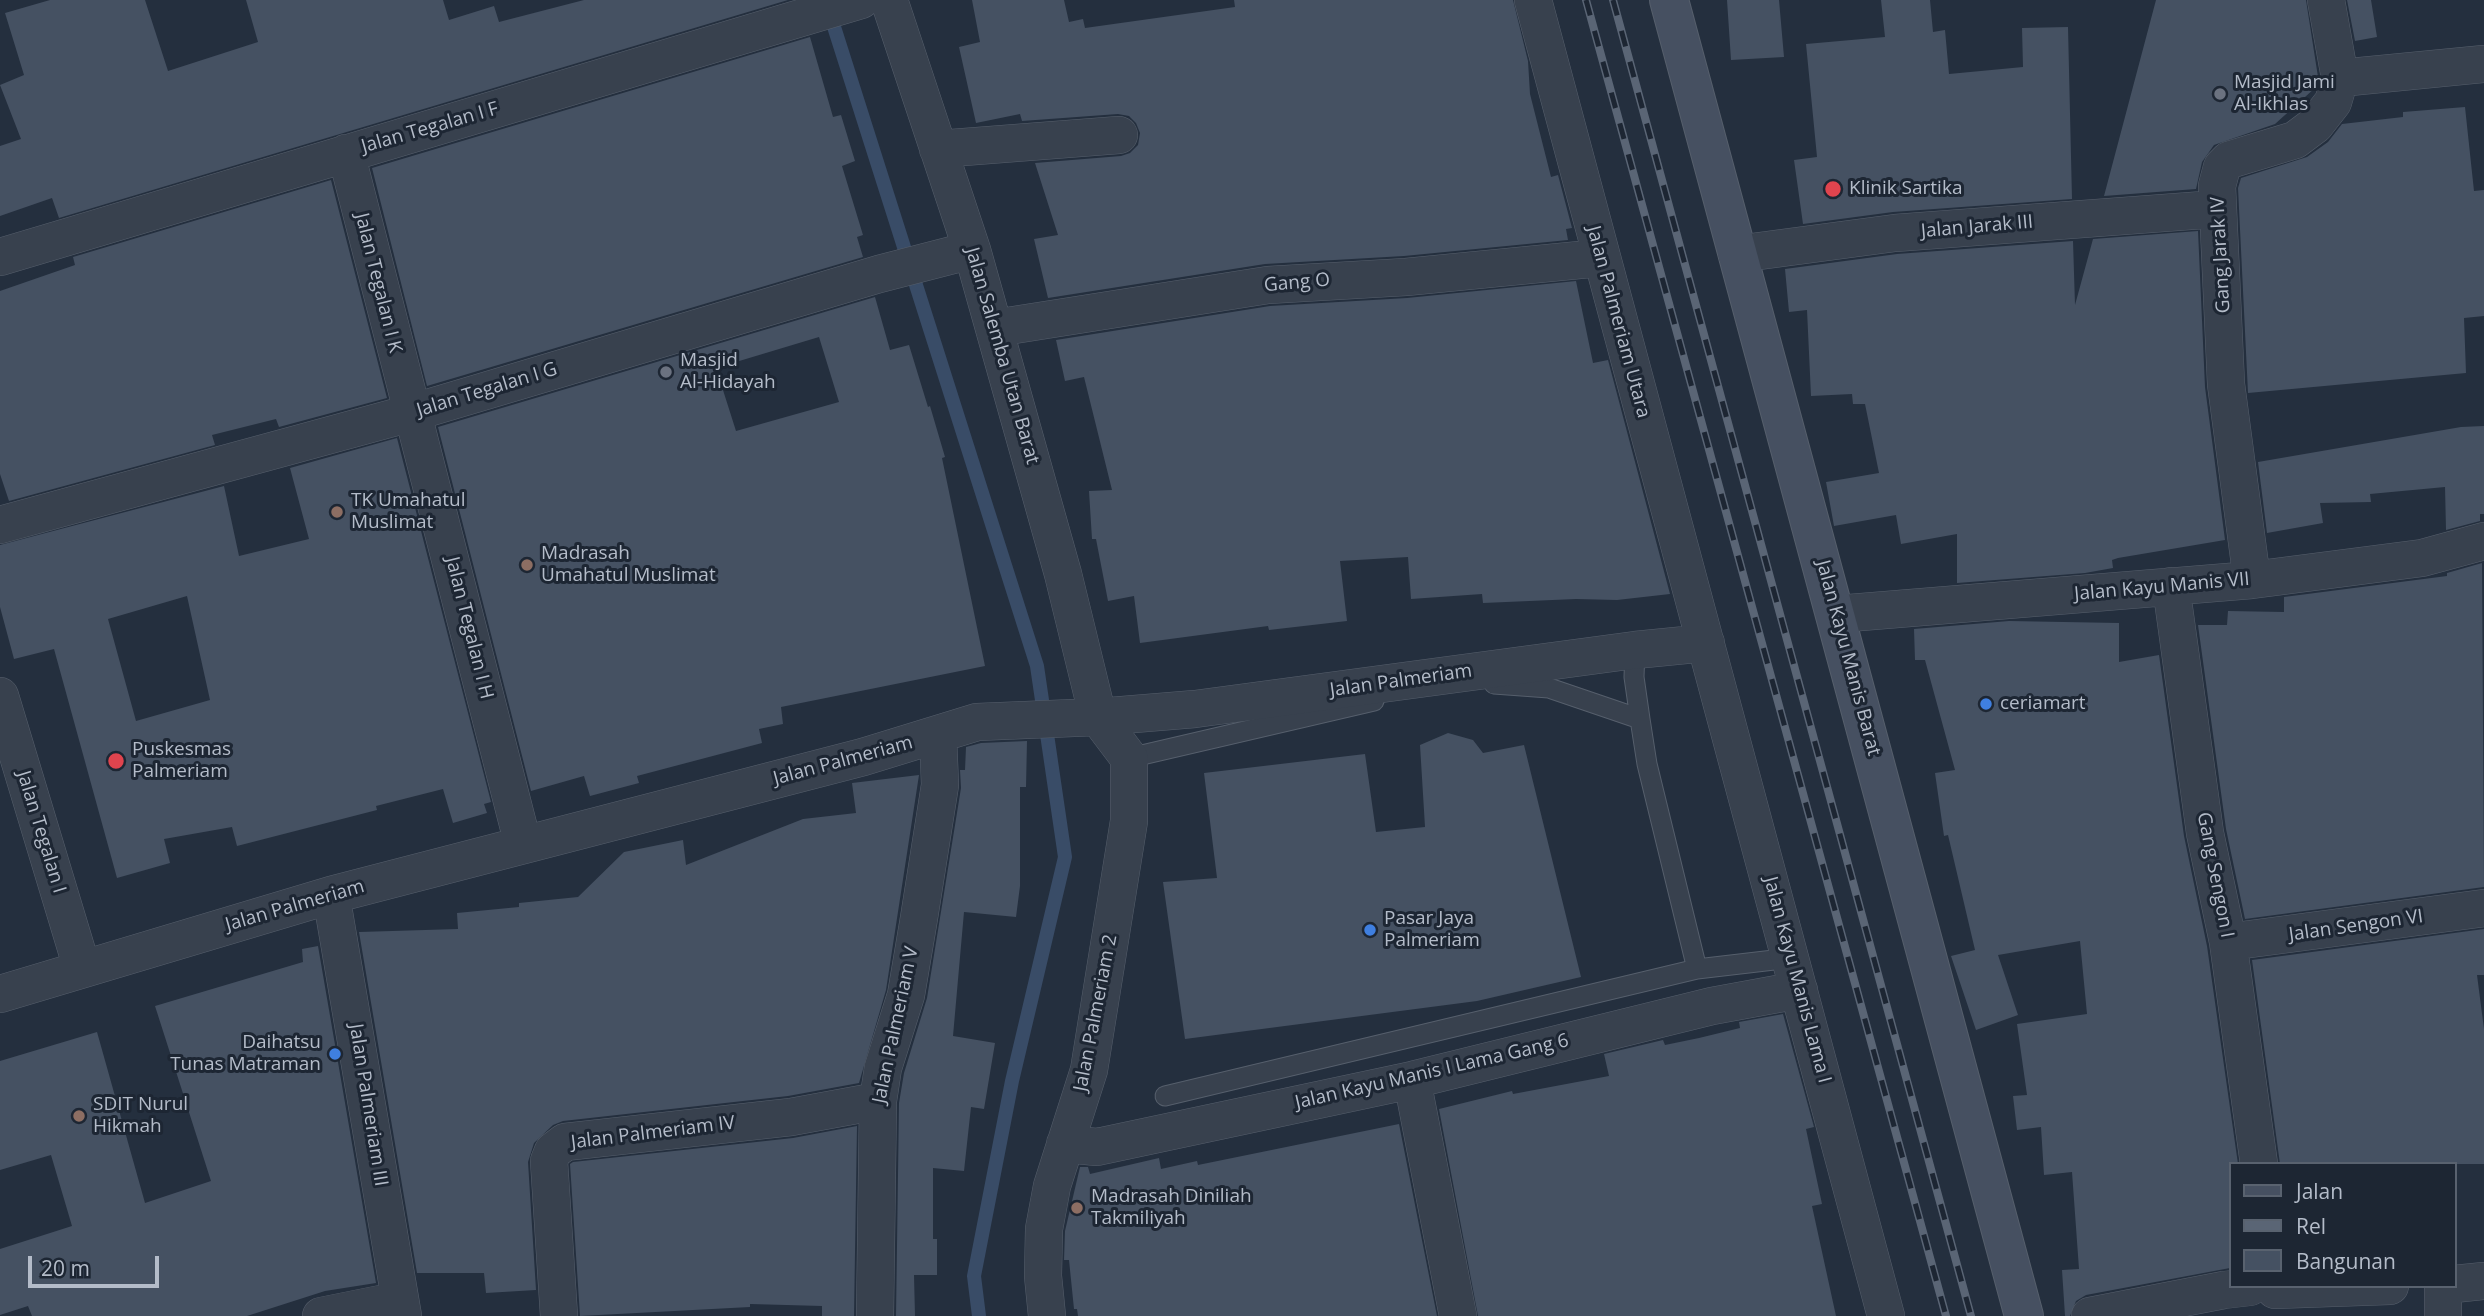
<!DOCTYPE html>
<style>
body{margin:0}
#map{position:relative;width:2484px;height:1316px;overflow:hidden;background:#242f3e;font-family:"Open Sans",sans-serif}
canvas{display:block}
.legend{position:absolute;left:2229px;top:1162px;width:228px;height:126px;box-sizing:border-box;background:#1d2633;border:2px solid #59626f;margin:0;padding:9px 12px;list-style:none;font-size:21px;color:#b4bcc9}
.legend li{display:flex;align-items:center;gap:14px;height:35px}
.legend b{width:35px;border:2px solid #59626f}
.scale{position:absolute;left:28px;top:1256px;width:131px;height:32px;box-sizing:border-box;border:4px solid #b4bcc9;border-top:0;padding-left:9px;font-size:21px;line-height:24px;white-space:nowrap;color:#b4bcc9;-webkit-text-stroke:5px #1d2633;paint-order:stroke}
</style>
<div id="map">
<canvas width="2484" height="1316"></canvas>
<ul class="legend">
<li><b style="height:9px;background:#465061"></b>Jalan</li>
<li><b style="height:9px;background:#5a6575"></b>Rel</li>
<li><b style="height:19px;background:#455162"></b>Bangunan</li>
</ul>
<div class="scale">20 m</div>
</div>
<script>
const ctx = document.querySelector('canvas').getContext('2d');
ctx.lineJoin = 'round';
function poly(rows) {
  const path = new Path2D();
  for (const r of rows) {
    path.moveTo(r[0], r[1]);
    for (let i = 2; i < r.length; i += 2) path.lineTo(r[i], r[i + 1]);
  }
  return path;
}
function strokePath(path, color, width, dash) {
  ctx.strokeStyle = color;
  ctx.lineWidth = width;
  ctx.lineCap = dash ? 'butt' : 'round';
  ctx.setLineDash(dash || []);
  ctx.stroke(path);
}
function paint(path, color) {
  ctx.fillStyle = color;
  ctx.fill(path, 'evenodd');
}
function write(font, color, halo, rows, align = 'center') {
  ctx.font = font + ' "Open Sans",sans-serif';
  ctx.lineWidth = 6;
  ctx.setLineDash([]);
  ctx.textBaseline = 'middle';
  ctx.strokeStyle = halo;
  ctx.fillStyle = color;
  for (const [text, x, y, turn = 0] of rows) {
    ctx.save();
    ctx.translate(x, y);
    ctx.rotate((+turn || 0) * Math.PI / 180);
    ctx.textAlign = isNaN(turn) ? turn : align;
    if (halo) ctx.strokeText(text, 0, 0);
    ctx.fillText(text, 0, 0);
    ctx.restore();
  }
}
const stream = poly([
 [829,11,1037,666,1065,857,1012,1081,974,1276,979,1316]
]);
const building = poly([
 [50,0,145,0,168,71,258,42,246,0,443,0,449,20,494,6,499,22,584,0,788,0,59,218,52,198,0,216,0,146,21,139,0,85,24,75,5,13],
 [972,0,1064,0,1069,22,1083,19,1085,28,1235,7,1234,0,1513,0,1528,61,1530,94,1551,177,1558,175,1572,228,1566,229,1568,240,1404,256,1265,264,1048,298,1034,239,1058,235,1035,163,1121,156,1130,153,1138,145,1140,133,1136,123,1129,116,1118,114,1022,121,1020,114,976,123,959,47,980,42],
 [1727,0,1779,0,1784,57,1731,60],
 [1881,0,1930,0,1933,32,1945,30,1949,74,2023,67,2022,28,2068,27,2072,199,1893,212,1803,224,1794,160,1817,157,1806,44,1885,37],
 [2156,0,2306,0,2318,77,2315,88,2275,124,2214,145,2202,162,2196,189,2104,196],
 [2347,0,2371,0,2377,37,2355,41],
 [810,37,833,117,841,115,855,161,842,166,863,235,857,237,863,257,427,386,372,168],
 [2465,107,2474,191,2484,190,2484,316,2464,318,2466,373,2248,393,2238,188,2241,178,2307,157,2328,142,2342,124,2403,117,2403,112],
 [331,180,387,398,279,427,276,419,212,435,215,445,9,501,0,474,0,291,75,265,73,257],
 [2198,231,2205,387,2225,540,2118,558,2112,560,2113,568,2085,573,1957,583,1957,534,1901,544,1896,515,1834,526,1826,482,1879,473,1865,404,1853,404,1852,394,1811,396,1807,310,1789,312,1785,269,1897,254,2073,241,2075,305,2093,239],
 [1576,281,1593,363,1608,360,1670,594,1617,600,1576,599,1483,603,1482,594,1411,599,1408,557,1340,561,1347,621,1269,630,1268,626,1140,643,1134,596,1108,601,1096,539,1092,539,1089,491,1112,490,1084,377,1065,381,1056,340,1270,306,1407,298],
 [875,297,890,350,909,345,928,407,930,406,945,457,942,458,985,666,781,707,783,724,759,729,762,743,637,776,639,783,590,796,584,776,531,791,438,427],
 [819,337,839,402,736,431,716,368],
 [2484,426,2484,514,2480,514,2480,521,2446,530,2445,487,2370,494,2371,502,2320,503,2323,523,2267,533,2258,462,2461,427],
 [397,438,491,802,484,804,487,813,453,823,443,789,376,806,377,810,237,846,232,827,164,839,170,863,117,878,54,649,14,659,0,607,0,545,224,486,239,556,309,539,290,468],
 [187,596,210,700,136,721,108,619],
 [2482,563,2484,887,2245,919,2226,829,2198,625,2227,625,2228,611,2284,612,2284,597,2447,576,2447,573],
 [2009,621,2119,623,2119,662,2159,655,2184,836,2207,946,2238,1164,2230,1164,2230,1268,2086,1295,2076,1301,2070,1316,2065,1316,2062,1270,2079,1269,2072,1172,2044,1175,2041,1127,2017,1130,2013,1096,2027,1095,2017,1024,2087,1014,2080,941,1998,955,2018,1015,1976,1030,1951,956,1975,950,1948,835,1944,836,1935,773,1955,770,1925,660,1915,660,1914,629],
 [1448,733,1473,740,1483,753,1524,745,1581,977,1477,1001,1185,1039,1163,882,1217,878,1204,773,1365,754,1376,832,1425,827,1420,745],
 [1027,741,1026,787,1020,787,1020,886,1016,917,964,912,953,1036,995,1043,984,1109,971,1107,964,1171,933,1168,933,1239,937,1239,937,1275,914,1275,915,1316,896,1316,899,1103,904,1073,927,998,961,788,960,770,965,770,966,747,981,743],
 [919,775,886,990,859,1083,788,1096,563,1121,553,1125,534,1143,528,1162,536,1290,486,1293,484,1273,417,1273,359,932,458,929,457,913,519,907,519,903,578,897,624,852,683,840,686,865,803,819,856,813,852,783],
 [2484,929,2484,975,2477,975,2484,1029,2484,1164,2280,1164,2252,960],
 [318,946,376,1283,325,1291,247,1316,32,1316,28,1306,0,1315,0,1249,72,1226,51,1155,0,1170,0,1061,97,1032,145,1203,211,1181,155,1006,303,962,302,949],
 [1783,1014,1814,1127,1806,1129,1822,1204,1812,1206,1836,1316,1478,1316,1439,1109,1512,1091,1513,1094,1609,1076,1604,1054,1663,1040,1665,1045,1699,1038,1740,1028,1739,1022],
 [1399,1124,1437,1316,1078,1316,1077,1309,1074,1309,1069,1260,1064,1260,1065,1231,1080,1167,1088,1167,1090,1174,1159,1158,1161,1169,1197,1161,1198,1165],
 [857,1126,854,1316,822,1316,822,1306,750,1304,750,1307,580,1316,570,1164,573,1162,793,1138]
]);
const lane = poly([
 [1635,650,1634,677,1640,719],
 [1494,684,1549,688,1640,719,1647,764,1697,969],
 [1129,758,1374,701],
 [1165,1096,1697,969,1791,958]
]);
const street = poly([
 [889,0,972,250,1063,574,1098,717,1129,758,1129,821,1089,1070,1052,1186,1044,1229,1043,1276,1047,1316],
 [1533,0,1886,1316],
 [2340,78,2484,64],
 [938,149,1119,135],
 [346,153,523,844],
 [1737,254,1895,233,2217,209],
 [0,257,861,0],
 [995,328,1268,285,1406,277,1600,258],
 [0,525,411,413,879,274,972,250],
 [2252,580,2226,384,2217,186,2222,167,2229,160,2295,140,2315,125,2333,102,2340,78,2326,0],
 [2171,586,2205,833,2228,942,2259,1164],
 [1837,614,2252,580,2422,558,2484,541],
 [0,696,82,968],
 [331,895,403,1316],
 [2228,942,2484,908],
 [0,994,331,895,863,757,977,722,1098,717,1195,709,1635,650,1706,643],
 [1412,1080,1458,1316],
 [1065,1144,1097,1147,1412,1080,1712,1006,1799,990],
 [2454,1284,2484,1281],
 [2443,1286,2443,1316],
 [2275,1290,2390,1286],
 [321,1316,400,1300],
 [559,1316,549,1161,553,1151,565,1142,791,1117,878,1101],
 [875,1316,878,1101,883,1068,906,995,919,918,940,785,938,735],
 [2090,1316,2224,1290,2250,1287]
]);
const secondary = poly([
 [1669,0,2024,1316]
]);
const rail = poly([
 [1586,0,1946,1316],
 [1613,0,1971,1316]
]);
const markers = [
 [2220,94,7,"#6b7280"],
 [1833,189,9,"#e0444e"],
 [666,372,7,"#6b7280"],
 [337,512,7,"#8d6e63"],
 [527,565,7,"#8d6e63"],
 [1986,704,7,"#3f7fe0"],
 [116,761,9,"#e0444e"],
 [1370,930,7,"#3f7fe0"],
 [335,1054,7,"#3f7fe0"],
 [79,1116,7,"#8d6e63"],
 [1077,1208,7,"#8d6e63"]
];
const poiNames = [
 ["Masjid Jami",2234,83],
 ["Al-Ikhlas",2234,105],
 ["Klinik Sartika",1849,189],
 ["Masjid",680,361],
 ["Al-Hidayah",680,383],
 ["TK Umahatul",351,501],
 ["Muslimat",351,523],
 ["Madrasah",541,554],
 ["Umahatul Muslimat",541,576],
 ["ceriamart",2000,704],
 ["Puskesmas",132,750],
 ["Palmeriam",132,772],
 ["Pasar Jaya",1384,919],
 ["Palmeriam",1384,941],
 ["Daihatsu",321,1043,"right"],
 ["Tunas Matraman",321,1065,"right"],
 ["SDIT Nurul",93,1105],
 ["Hikmah",93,1127],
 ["Madrasah Diniliah",1091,1197],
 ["Takmiliyah",1091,1219]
];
const streetNames = [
 ["Jalan Tegalan I F",430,128,-16],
 ["Jalan Jarak III",1977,227,-5],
 ["Gang Jarak IV",2221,255,-93],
 ["Jalan Tegalan I K",378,283,76],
 ["Gang O",1297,283,-5],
 ["Jalan Palmeriam Utara",1618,322,75],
 ["Jalan Salemba Utan Barat",1002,356,74],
 ["Jalan Tegalan I G",487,390,-17],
 ["Jalan Kayu Manis VII",2162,587,-5],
 ["Jalan Tegalan I H",469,628,76],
 ["Jalan Kayu Manis Barat",1848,658,75],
 ["Jalan Palmeriam",1401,681,-8],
 ["Jalan Palmeriam",843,761,-15],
 ["Jalan Tegalan I",41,832,73],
 ["Gang Sengon I",2215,875,79],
 ["Jalan Palmeriam",295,906,-16],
 ["Jalan Sengon VI",2356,926,-8],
 ["Jalan Kayu Manis Lama I",1797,980,75],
 ["Jalan Palmeriam 2",1096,1013,-79],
 ["Jalan Palmeriam V",896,1025,-78],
 ["Jalan Kayu Manis I Lama Gang 6",1432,1072,-13],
 ["Jalan Palmeriam III",368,1105,81],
 ["Jalan Palmeriam IV",653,1133,-7]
];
strokePath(stream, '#394c67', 14);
paint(building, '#455162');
strokePath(lane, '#565f6c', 21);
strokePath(street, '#565f6c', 38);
strokePath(secondary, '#565f6c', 40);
strokePath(lane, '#38414e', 19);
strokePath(street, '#38414e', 37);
strokePath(secondary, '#465061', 38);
strokePath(rail, '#5a6575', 8);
strokePath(rail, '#1d2633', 5, [16]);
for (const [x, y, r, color] of markers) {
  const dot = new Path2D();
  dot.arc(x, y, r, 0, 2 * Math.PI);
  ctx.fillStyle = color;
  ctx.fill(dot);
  strokePath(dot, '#1d2633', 2.5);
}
write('19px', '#b4bcc9', '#1d2633', poiNames, 'left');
write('19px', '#b4bcc9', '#1d2633', streetNames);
</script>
